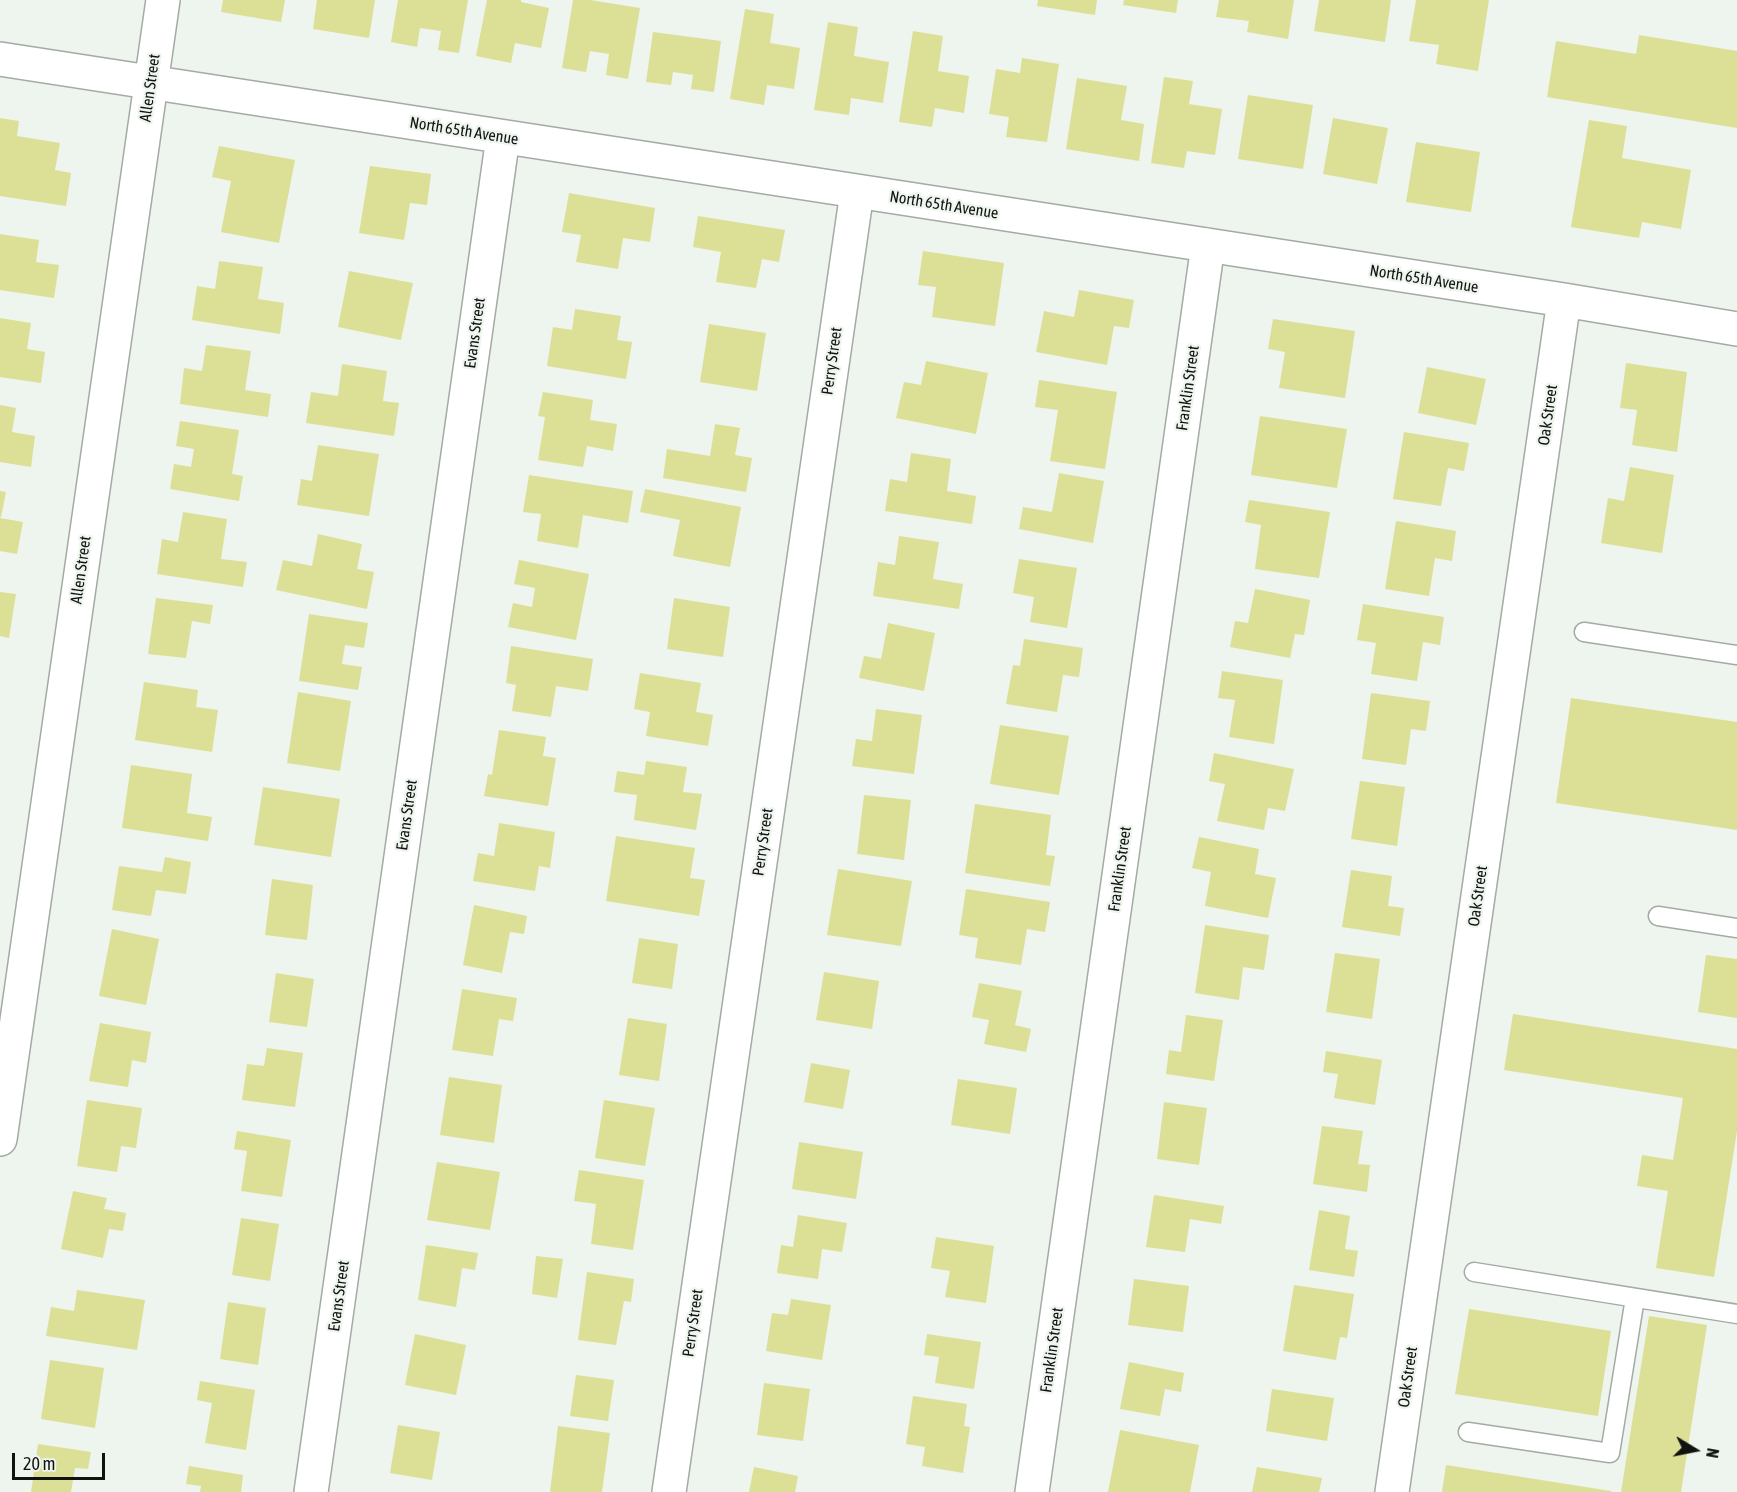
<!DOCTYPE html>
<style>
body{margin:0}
#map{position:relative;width:1737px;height:1492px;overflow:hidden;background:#eef4ee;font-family:"Asap Condensed",sans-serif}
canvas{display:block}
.north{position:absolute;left:1665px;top:1420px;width:60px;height:60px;-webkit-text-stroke:4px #eef4ee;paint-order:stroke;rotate:100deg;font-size:16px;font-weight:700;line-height:24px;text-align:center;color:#111311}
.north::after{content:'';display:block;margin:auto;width:21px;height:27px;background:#111311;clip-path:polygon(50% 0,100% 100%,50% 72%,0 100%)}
.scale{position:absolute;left:12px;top:1453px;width:93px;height:27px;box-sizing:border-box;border:3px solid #111311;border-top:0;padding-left:8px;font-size:18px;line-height:21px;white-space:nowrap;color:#111311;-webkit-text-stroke:4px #eef4ee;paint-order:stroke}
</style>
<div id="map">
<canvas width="1737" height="1492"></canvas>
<div class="north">N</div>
<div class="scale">20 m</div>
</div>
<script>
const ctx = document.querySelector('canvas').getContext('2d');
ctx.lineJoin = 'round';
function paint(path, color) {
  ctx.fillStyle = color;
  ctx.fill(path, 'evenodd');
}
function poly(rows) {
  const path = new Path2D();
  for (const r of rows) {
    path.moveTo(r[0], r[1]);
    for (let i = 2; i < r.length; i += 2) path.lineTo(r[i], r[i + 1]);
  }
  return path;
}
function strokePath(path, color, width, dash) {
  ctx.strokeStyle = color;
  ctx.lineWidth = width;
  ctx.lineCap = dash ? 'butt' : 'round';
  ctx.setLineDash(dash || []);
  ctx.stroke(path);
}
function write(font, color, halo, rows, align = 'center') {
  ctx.font = font + ' "Asap Condensed",sans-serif';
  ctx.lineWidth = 4.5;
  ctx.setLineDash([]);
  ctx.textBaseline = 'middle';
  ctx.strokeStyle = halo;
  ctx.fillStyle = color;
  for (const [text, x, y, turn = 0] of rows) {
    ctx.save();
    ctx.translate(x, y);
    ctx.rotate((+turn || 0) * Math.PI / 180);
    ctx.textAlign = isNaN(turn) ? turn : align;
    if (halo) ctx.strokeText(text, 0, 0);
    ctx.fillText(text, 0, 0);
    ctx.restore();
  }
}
const building = poly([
 [223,0,285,0,281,22,221,12],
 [317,0,375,0,369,38,313,29],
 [398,0,468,0,459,53,438,50,441,31,420,28,417,47,391,42],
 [487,0,521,0,521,2,549,8,541,48,515,43,511,63,476,56],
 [573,0,590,0,640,8,628,79,606,75,609,54,590,51,586,72,562,68],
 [1038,0,1097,0,1095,15,1037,6],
 [1124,0,1178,0,1176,13,1123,5],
 [1219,0,1294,0,1288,39,1247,32,1249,21,1216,17],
 [1319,0,1391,0,1385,42,1314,31],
 [1416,0,1489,0,1478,71,1436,64,1439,45,1409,41],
 [745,9,774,14,770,43,800,48,794,89,767,85,764,105,730,99],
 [828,22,858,27,854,56,889,62,883,103,851,98,849,115,814,110],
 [913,31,943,36,938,71,969,76,964,113,935,108,932,127,899,122],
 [653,32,721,41,714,92,691,89,693,75,673,72,671,85,646,82],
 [1639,35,1737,51,1737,128,1547,97,1556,41,1636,54],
 [1022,58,1059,64,1047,142,1006,137,1009,117,989,114,996,69,1020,73],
 [1164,77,1193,81,1189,104,1222,109,1215,155,1187,151,1184,168,1151,163],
 [1077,78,1127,86,1121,120,1144,124,1139,161,1066,149],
 [1248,95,1313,105,1303,169,1238,159],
 [0,118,19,121,17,136,60,143,55,170,71,173,66,206,0,196],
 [1333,118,1388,128,1377,184,1323,174],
 [1589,120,1627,126,1622,158,1691,170,1681,229,1642,222,1639,238,1571,227],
 [1416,142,1480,152,1471,212,1406,202],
 [219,146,295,160,279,243,221,232,231,181,212,177],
 [370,166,431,174,427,205,410,203,404,240,359,233],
 [569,193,655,208,650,242,623,238,618,269,576,262,581,235,562,232],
 [698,216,785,230,779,262,762,259,756,288,716,282,721,252,693,247],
 [0,234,39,240,36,262,59,265,54,298,0,290],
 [923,251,1004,263,995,326,932,317,936,287,918,285],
 [219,261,263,267,258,299,284,303,280,334,192,320,197,286,215,289],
 [349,271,413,283,401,340,338,327],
 [1079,290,1134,300,1129,328,1114,326,1107,365,1036,352,1044,311,1074,317],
 [575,309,621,316,617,340,632,342,626,379,547,366,553,327,572,330],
 [0,318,31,323,27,349,45,352,41,383,0,377],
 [1273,319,1355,331,1345,398,1279,388,1285,352,1268,349],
 [709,324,766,333,757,391,700,382],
 [206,345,251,351,245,390,271,394,268,417,180,404,184,368,202,371],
 [926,361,988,373,976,434,896,418,904,382,921,385],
 [1626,363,1687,372,1677,452,1632,445,1637,410,1620,408],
 [342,364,387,371,383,401,399,403,394,436,306,423,311,392,338,396],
 [1427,367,1486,379,1476,425,1418,413],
 [1039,380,1117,392,1105,469,1050,461,1058,410,1035,407],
 [543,392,593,400,590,420,617,424,613,451,587,446,583,467,538,460,545,417,538,416],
 [0,405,16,408,12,432,35,436,31,467,0,462],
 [1260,416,1347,429,1337,488,1251,475],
 [180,421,239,430,232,474,243,476,239,501,170,489,174,464,191,467,194,449,176,446],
 [715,424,740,428,735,455,752,458,746,492,663,478,667,449,710,456],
 [1404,432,1469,443,1464,471,1448,468,1441,506,1393,499],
 [318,445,379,454,369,516,297,505,301,479,312,481],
 [911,453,951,459,947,491,976,496,972,524,885,511,890,479,907,482],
 [1630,467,1674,475,1662,553,1601,543,1608,498,1624,501],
 [1059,473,1104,481,1093,543,1019,529,1023,507,1052,512],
 [529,475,633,491,628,523,583,515,578,548,537,541,541,514,523,512],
 [645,489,741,507,730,567,673,556,680,520,640,512],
 [0,491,6,492,1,517,0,517],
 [1249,500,1330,512,1319,578,1255,569,1261,525,1245,522],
 [183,512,227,519,221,559,247,562,243,587,157,574,162,539,178,542],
 [0,518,23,522,17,554,0,551],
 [1396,521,1456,531,1452,561,1435,558,1429,596,1385,589],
 [318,534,362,544,357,569,374,572,367,609,276,590,283,560,312,566],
 [899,536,939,542,933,579,963,584,959,609,873,596,878,562,895,565],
 [1019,559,1077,568,1067,628,1030,622,1034,597,1013,593],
 [519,560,589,574,576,640,508,627,513,603,532,607,535,588,514,584],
 [1255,589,1310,600,1304,635,1295,634,1290,658,1230,647,1235,621,1248,623],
 [0,592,16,594,9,638,0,636],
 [156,598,213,605,210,624,192,621,186,658,148,654],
 [674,598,730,607,723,657,667,649],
 [1363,604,1444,617,1440,645,1423,642,1417,681,1371,674,1376,643,1357,640],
 [309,614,368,623,364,648,345,645,342,664,362,667,358,690,299,681],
 [888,623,935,633,924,691,859,678,864,656,881,659],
 [1024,639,1083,648,1079,677,1063,675,1057,712,1006,704,1013,665,1020,666],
 [511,646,593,659,588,691,556,686,551,717,512,711,516,685,506,683],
 [1222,671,1283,680,1274,744,1229,737,1235,700,1218,698],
 [640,673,701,683,696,712,713,715,708,746,646,736,650,712,634,709],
 [144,682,198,690,196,707,218,710,212,752,135,740],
 [298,692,351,701,340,771,287,763],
 [1371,693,1430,701,1426,731,1411,729,1406,765,1362,759],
 [1571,698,1737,722,1737,830,1556,803],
 [876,709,922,715,914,774,852,766,856,739,872,741],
 [1000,725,1069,736,1059,795,990,784],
 [499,730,546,737,543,756,556,758,548,806,484,796,488,774,492,775],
 [1214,753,1294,769,1285,811,1268,808,1264,830,1217,821,1225,784,1209,781],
 [646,761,687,767,683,792,702,794,696,830,634,820,637,795,614,792,617,771,644,775],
 [131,765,192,774,187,813,212,817,208,841,122,828],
 [1360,781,1405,787,1397,846,1351,839],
 [263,787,340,799,331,857,254,845],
 [864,795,911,800,904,860,857,854],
 [975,804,1051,815,1046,855,1055,856,1050,886,965,873],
 [499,823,555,832,550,868,539,866,535,891,473,881,478,853,494,856],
 [616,836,695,848,690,878,705,880,699,916,606,901],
 [1199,837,1259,849,1255,874,1276,878,1268,918,1205,906,1211,872,1192,868],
 [165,857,191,862,186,894,156,890,151,916,112,910,119,866,162,872],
 [838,869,912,881,901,946,827,935],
 [1351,870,1392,876,1388,906,1404,908,1400,936,1342,927],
 [272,879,313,885,307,940,265,935],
 [966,889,1050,902,1045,932,1027,929,1021,965,975,958,978,938,959,935],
 [474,905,527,916,524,934,510,932,502,973,463,965],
 [1205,925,1269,935,1264,970,1243,967,1239,1000,1195,993],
 [112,929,159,939,146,1005,99,996],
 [639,938,678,944,672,989,632,983],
 [1335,953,1380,959,1372,1019,1326,1012],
 [1706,955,1737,959,1737,1018,1698,1012],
 [824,972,879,981,872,1029,816,1020],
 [276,973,314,979,307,1027,269,1022],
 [979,983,1022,991,1015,1025,1031,1029,1026,1052,984,1044,989,1020,972,1017],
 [462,989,517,998,513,1021,499,1019,493,1056,452,1050],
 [1513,1014,1737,1049,1737,1131,1714,1277,1656,1268,1668,1191,1637,1186,1642,1155,1673,1160,1683,1098,1504,1070],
 [1186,1015,1223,1020,1214,1081,1166,1074,1169,1050,1181,1052],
 [628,1018,667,1024,659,1081,619,1075],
 [100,1023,151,1032,146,1063,132,1060,128,1087,89,1081],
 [267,1048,303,1053,295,1107,242,1100,247,1064,264,1066],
 [1326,1051,1382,1060,1375,1105,1334,1098,1338,1074,1323,1072],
 [811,1063,850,1070,843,1109,804,1102],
 [449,1077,502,1085,494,1143,440,1135],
 [958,1079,1017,1088,1010,1134,951,1125],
 [87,1100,142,1108,136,1148,121,1146,117,1172,77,1166],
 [604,1100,655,1108,645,1166,595,1158],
 [1164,1102,1207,1108,1199,1165,1157,1159],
 [1322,1126,1363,1131,1358,1164,1370,1165,1367,1192,1313,1184],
 [237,1131,291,1140,282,1197,241,1191,247,1151,234,1149],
 [799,1142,863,1152,856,1199,792,1189],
 [437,1162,500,1172,490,1230,427,1220],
 [579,1170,644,1180,633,1250,591,1244,596,1204,574,1201],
 [73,1191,107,1198,104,1209,126,1213,123,1231,109,1229,103,1258,61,1249],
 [1154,1195,1224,1206,1221,1224,1190,1219,1185,1252,1146,1247],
 [1319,1210,1350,1216,1345,1249,1358,1251,1354,1277,1309,1270],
 [798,1215,847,1223,842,1252,822,1249,818,1279,777,1273,781,1245,793,1247],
 [241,1218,279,1224,270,1281,232,1275],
 [936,1237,994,1246,986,1303,945,1297,950,1271,931,1268],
 [426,1245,478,1253,475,1270,462,1268,456,1307,418,1300],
 [536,1256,563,1259,557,1298,532,1294],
 [587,1272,634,1279,631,1302,624,1301,616,1345,578,1340],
 [1134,1279,1189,1286,1183,1332,1128,1325],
 [1294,1285,1354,1294,1347,1338,1340,1337,1336,1360,1283,1351],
 [77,1290,145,1300,137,1350,46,1336,51,1307,74,1311],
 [791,1299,831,1305,822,1360,766,1351,772,1313,788,1315],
 [228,1302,266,1308,258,1365,220,1359],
 [1469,1309,1611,1331,1598,1416,1455,1394],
 [1649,1316,1707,1325,1681,1492,1621,1492],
 [415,1334,466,1345,456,1395,405,1385],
 [927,1334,981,1342,974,1389,935,1383,939,1357,924,1355],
 [50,1360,104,1368,95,1428,41,1419],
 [1129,1362,1184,1373,1181,1392,1165,1389,1160,1416,1120,1409],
 [576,1375,614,1380,608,1421,570,1416],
 [200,1381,255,1390,246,1450,205,1443,212,1403,197,1400],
 [764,1383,810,1389,803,1441,757,1435],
 [1272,1389,1334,1398,1327,1441,1266,1431],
 [913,1396,967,1404,964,1426,970,1427,963,1473,922,1466,925,1447,906,1444],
 [398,1425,440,1432,432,1480,390,1473],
 [558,1426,610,1433,602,1492,550,1492],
 [1120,1430,1199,1445,1190,1492,1108,1492],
 [38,1444,91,1452,88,1469,75,1468,71,1492,31,1492],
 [1446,1465,1611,1491,1611,1492,1442,1492],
 [189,1466,243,1475,241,1492,200,1492,201,1486,186,1484],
 [754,1467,798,1476,795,1492,749,1492],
 [1257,1467,1322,1478,1319,1492,1252,1492]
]);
const lane = poly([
 [1584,632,1737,655],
 [1658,916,1737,928],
 [1474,1272,1737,1314],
 [1468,1432,1610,1453,1635,1298]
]);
const street = poly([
 [0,59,1564,300,1737,329],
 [0,1139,163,0],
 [311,1492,503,137],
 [669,1492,857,192],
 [1032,1492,1208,245],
 [1392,1492,1564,300]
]);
const streetNames = [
 ["Allen Street",150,88,-82],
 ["North 65th Avenue",464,131,9],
 ["North 65th Avenue",944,205,9],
 ["North 65th Avenue",1424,279,9],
 ["Evans Street",475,333,-82],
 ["Perry Street",832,361,-82],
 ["Franklin Street",1188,388,-82],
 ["Oak Street",1548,415,-82],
 ["Allen Street",81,570,-82],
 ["Evans Street",407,815,-82],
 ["Perry Street",763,842,-82],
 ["Franklin Street",1120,869,-82],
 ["Oak Street",1478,896,-82],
 ["Evans Street",339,1296,-82],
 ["Perry Street",693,1323,-82],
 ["Franklin Street",1052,1350,-82],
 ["Oak Street",1408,1377,-82]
];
paint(building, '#dce096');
strokePath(lane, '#a4aaa4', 21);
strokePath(street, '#a4aaa4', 36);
strokePath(lane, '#fff', 18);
strokePath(street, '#fff', 33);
write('16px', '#111311', '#eef4ee', streetNames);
</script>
